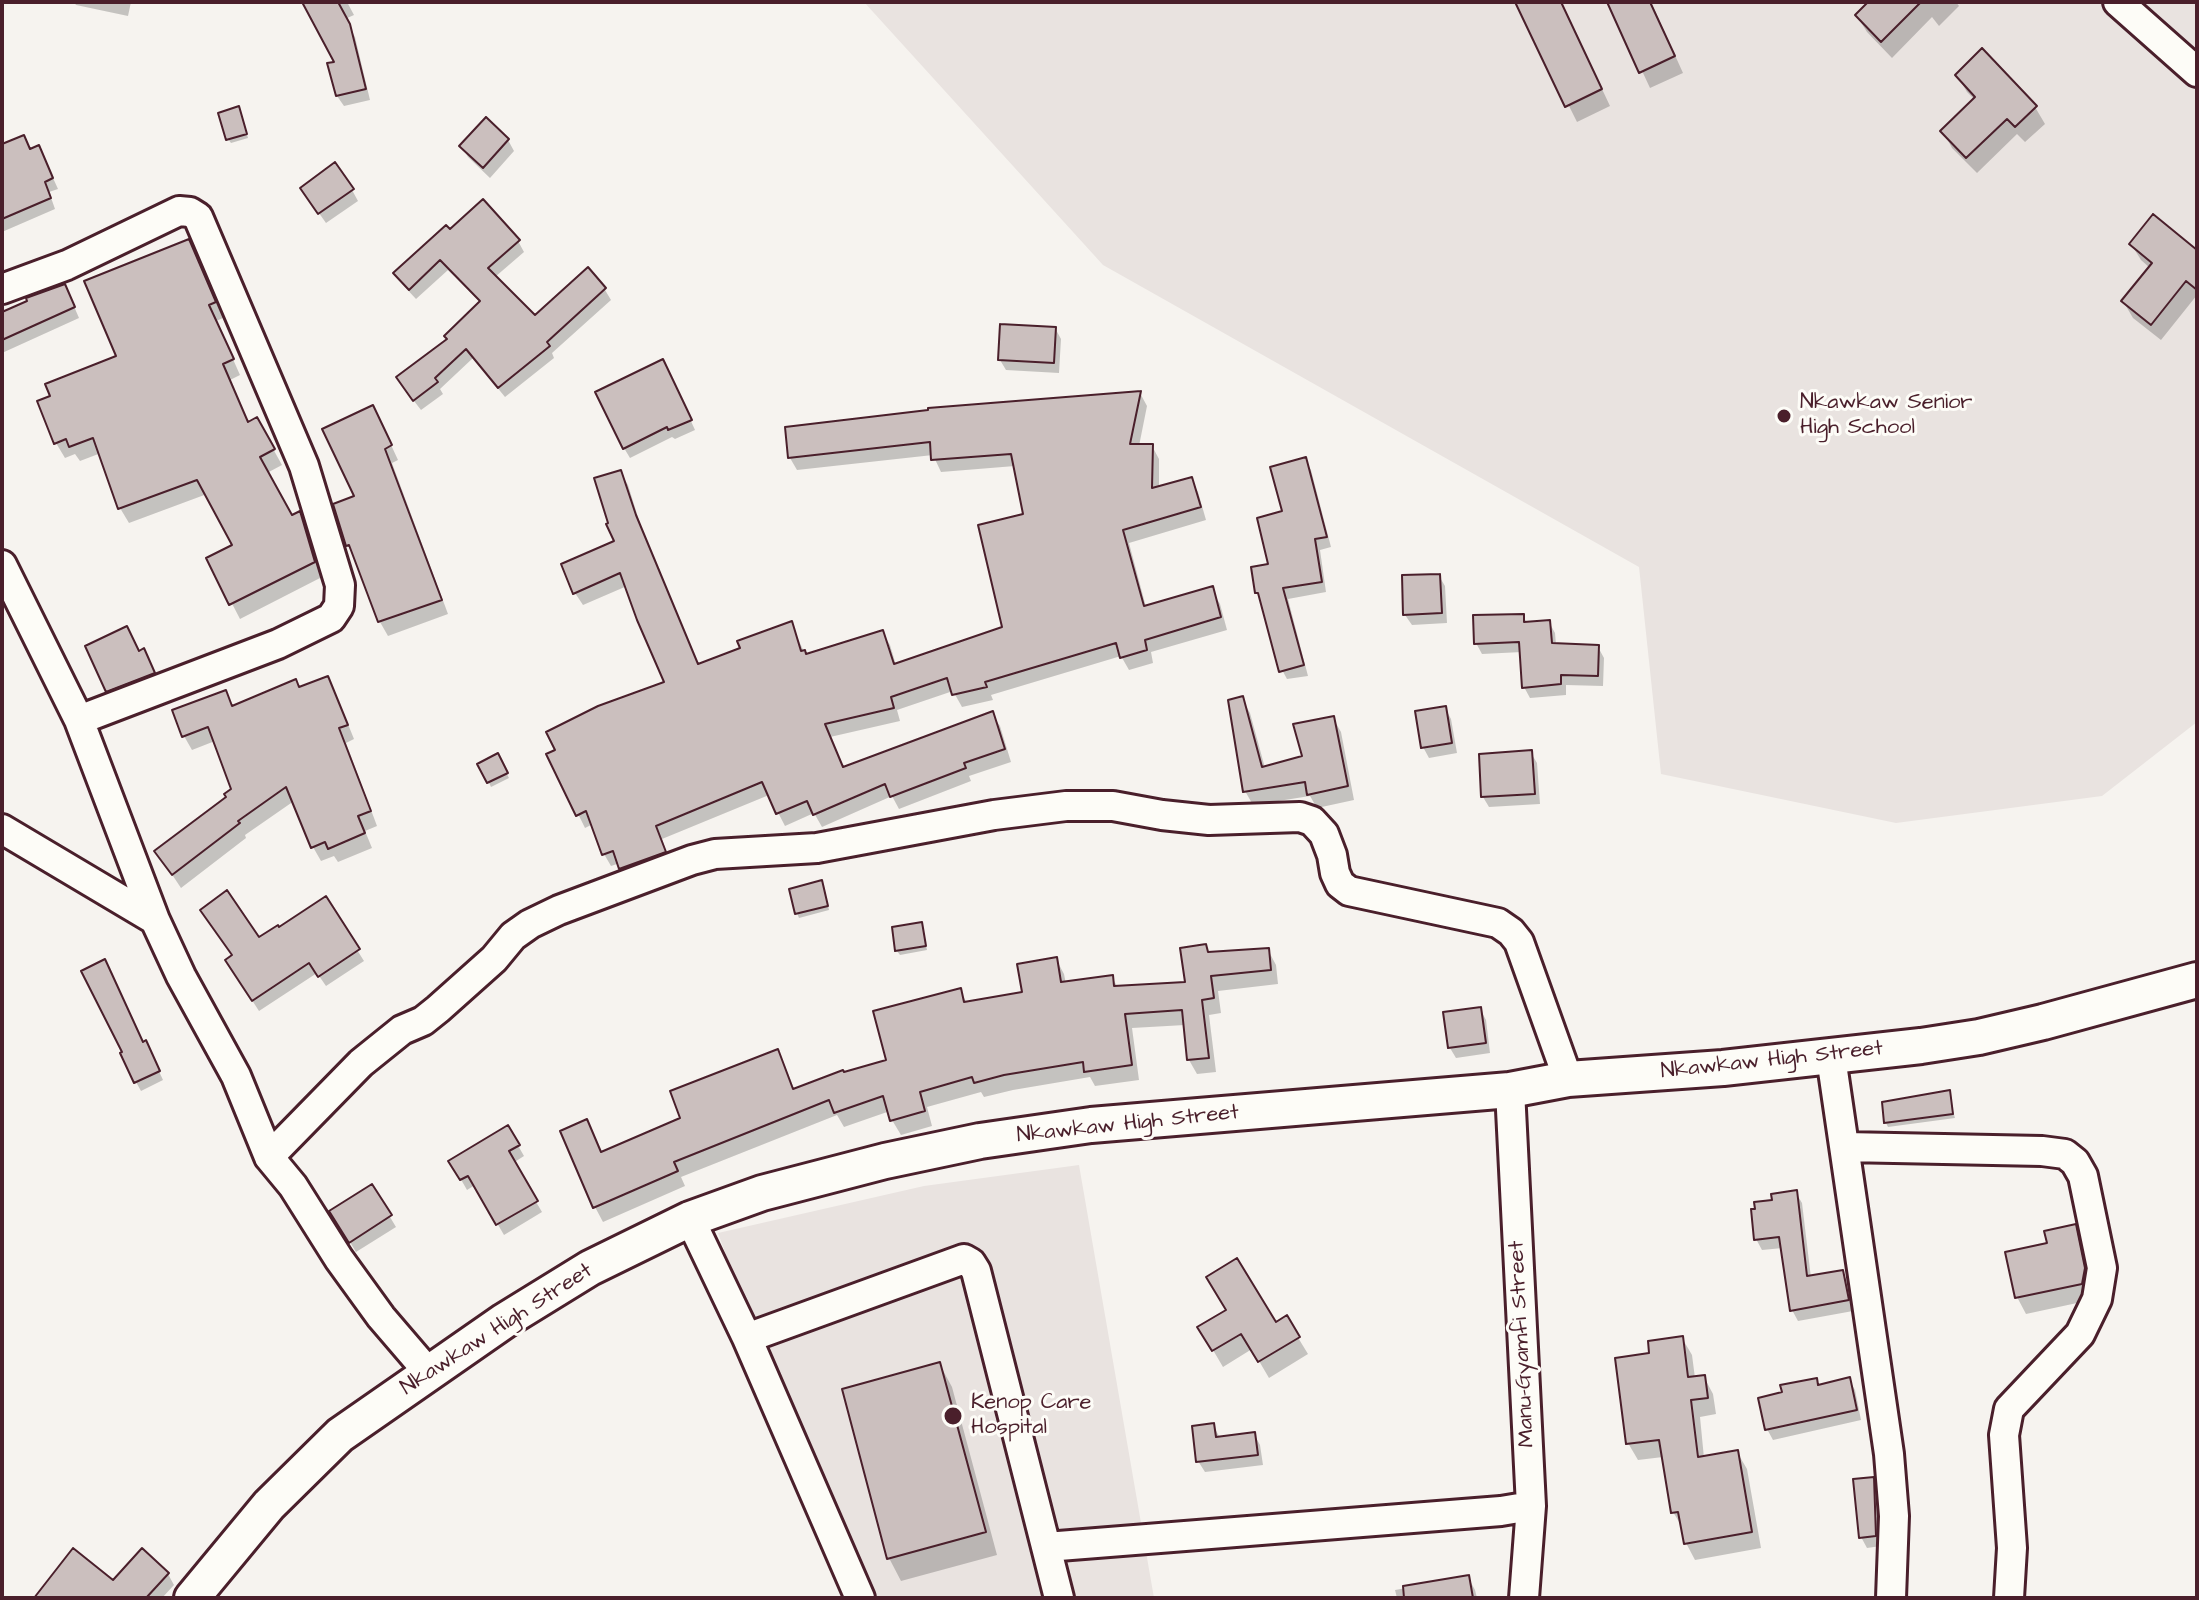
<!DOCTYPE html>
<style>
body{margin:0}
#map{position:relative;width:2199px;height:1600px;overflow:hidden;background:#f6f3ef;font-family:"Architects Daughter",sans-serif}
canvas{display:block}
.frame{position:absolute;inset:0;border:4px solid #4a1f2b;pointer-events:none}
</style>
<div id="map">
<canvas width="2199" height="1600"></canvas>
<div class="frame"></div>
</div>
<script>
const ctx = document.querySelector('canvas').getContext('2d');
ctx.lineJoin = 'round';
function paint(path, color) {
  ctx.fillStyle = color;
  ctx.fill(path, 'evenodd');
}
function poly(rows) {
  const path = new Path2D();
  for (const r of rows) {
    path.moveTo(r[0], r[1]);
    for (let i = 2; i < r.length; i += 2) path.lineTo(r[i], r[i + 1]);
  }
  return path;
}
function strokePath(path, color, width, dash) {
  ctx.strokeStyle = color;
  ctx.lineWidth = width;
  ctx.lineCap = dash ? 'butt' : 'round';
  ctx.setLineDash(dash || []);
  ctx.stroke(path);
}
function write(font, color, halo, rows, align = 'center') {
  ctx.font = font + ' "Architects Daughter",sans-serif';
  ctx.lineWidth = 6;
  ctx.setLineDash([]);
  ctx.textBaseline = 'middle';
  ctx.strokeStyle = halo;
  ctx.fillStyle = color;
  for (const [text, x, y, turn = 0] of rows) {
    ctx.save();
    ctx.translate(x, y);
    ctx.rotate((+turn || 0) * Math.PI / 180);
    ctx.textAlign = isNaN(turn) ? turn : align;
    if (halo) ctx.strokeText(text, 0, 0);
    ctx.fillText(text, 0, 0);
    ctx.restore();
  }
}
const built = poly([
 [864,2,2197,2,2197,722,2102,796,1896,823,1661,774,1639,567,1103,265],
 [1079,1165,1154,1598,850,1598,718,1233,924,1186]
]);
const shadow = poly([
 [74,2,131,2,128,16,76,5],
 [304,2,347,2,354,15,345,19,355,37,370,100,344,106,337,96,337,63],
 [1517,2,1561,2,1610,106,1577,122],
 [1610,2,1651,2,1683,73,1650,88],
 [1871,2,1956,2,1959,6,1939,26,1932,17,1892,58,1867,32,1857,16],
 [1957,75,2035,107,2045,124,2025,142,2017,134,1977,173,1952,148,1943,131,1975,100,1967,92],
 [241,113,248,138,231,143,228,139],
 [486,120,508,140,514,151,490,178,468,157,462,147],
 [2,147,31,151,44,158,58,189,49,192,55,209,2,232],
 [352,190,358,201,326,223,309,199],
 [450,232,518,241,524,252,495,277,535,318,588,270,605,290,611,300,552,353,554,358,505,397,473,358,440,389,443,394,421,410,404,388,481,303,448,270,416,299,402,284,396,274],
 [188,242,197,257,223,318,216,321,240,375,230,380,249,424,257,420,282,465,267,473,291,517,299,514,307,528,322,577,240,619,209,559,235,546,207,494,129,523,120,508,101,453,80,461,75,454,65,458,56,443,40,402,119,357],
 [2131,244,2197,262,2197,295,2161,340,2133,318,2123,301,2150,268,2141,260],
 [70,297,79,318,2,353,2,314],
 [1055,328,1061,339,1059,373,1006,370,1000,360],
 [668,371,695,430,675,439,672,437,630,458,624,448],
 [1140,393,1147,406,1139,446,1152,446,1159,459,1159,488,1191,479,1198,492,1206,520,1129,543,1146,607,1212,591,1220,604,1227,630,1151,652,1153,663,1129,670,1121,656,991,695,993,700,962,707,953,691,897,710,900,721,830,737,844,769,992,714,1000,726,1011,762,969,776,971,781,899,809,892,796,822,827,814,813,785,826,769,795,662,839,671,865,629,881,620,863,611,866,604,854,593,824,585,828,549,755,667,683,627,586,583,605,575,593,616,542,620,472,628,485,642,530,699,666,743,649,791,624,806,656,882,632,890,645,896,665,1004,629,1025,516,1015,466,941,472,933,455,797,470,790,458],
 [380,421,398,460,392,463,448,614,388,636,380,622,357,561,348,546,336,505,357,497],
 [1305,459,1311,470,1331,547,1320,550,1326,592,1288,599,1308,676,1287,679,1281,668,1263,604,1257,593,1271,566,1284,513],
 [1439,576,1445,586,1447,623,1412,625,1405,615],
 [1523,616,1527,623,1549,622,1555,633,1556,645,1598,647,1604,658,1603,686,1566,685,1566,695,1530,698,1524,687,1522,652,1482,654,1476,643],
 [139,653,149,661,159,684,114,701,108,691],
 [327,678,335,692,354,739,346,743,377,826,365,831,372,848,338,862,334,856,321,861,313,847,294,801,245,835,246,838,181,888,157,852,228,797,233,790,215,741,192,750,184,736,226,693,234,707,300,689],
 [1242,699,1250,713,1265,768,1304,757,1333,718,1341,732,1354,800,1317,808,1310,796,1253,805,1245,791],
 [1445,708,1451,719,1457,753,1429,758,1423,747],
 [1531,753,1537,763,1540,804,1489,807,1483,797],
 [497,756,509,778,491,787,480,764],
 [824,887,829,910,799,918,797,913],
 [325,899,364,961,326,986,317,973,259,1011,233,971,259,940,278,930],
 [921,924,927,950,900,955,897,951],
 [1205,946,1210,954,1268,950,1276,965,1278,984,1218,991,1221,1013,1209,1015,1216,1072,1197,1074,1189,1060,1185,1025,1132,1028,1139,1080,1095,1086,1090,1077,1013,1090,984,1097,981,1092,927,1107,932,1126,901,1135,892,1120,890,1111,844,1127,837,1115,681,1177,685,1186,603,1222,595,1207,586,1122,602,1154,682,1119,777,1051,785,1066,795,1091,888,1061,960,991,967,1003,1024,994,1056,959,1064,974,1066,984,1112,977,1118,988,1187,984],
 [1480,1009,1486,1020,1490,1053,1456,1058,1450,1048],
 [143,1044,150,1052,163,1080,141,1091,136,1082],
 [1948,1092,1955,1118,1888,1127,1886,1123],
 [508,1128,524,1156,513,1163,542,1212,504,1235,475,1185,467,1190,451,1162],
 [372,1187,396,1227,356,1252,332,1212],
 [1796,1193,1802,1203,1811,1278,1842,1272,1848,1282,1853,1311,1798,1321,1792,1310,1783,1248,1762,1250,1756,1239,1774,1201],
 [2075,1226,2084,1243,2093,1286,2091,1300,2026,1314,2017,1297,2050,1244],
 [1286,1318,1308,1354,1269,1378,1252,1349,1223,1367,1200,1328,1275,1324],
 [1682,1338,1692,1355,1695,1378,1704,1377,1713,1394,1716,1414,1700,1417,1704,1458,1737,1452,1747,1469,1761,1548,1695,1560,1686,1543,1684,1530,1673,1512,1663,1457,1638,1460,1628,1443,1652,1355],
 [940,1365,952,1387,997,1555,901,1581,889,1558],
 [1816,1380,1819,1386,1849,1380,1855,1390,1861,1420,1773,1440,1767,1429,1784,1394],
 [1213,1425,1220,1438,1254,1434,1260,1445,1263,1465,1205,1472,1198,1461],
 [1873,1479,1879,1490,1881,1546,1867,1548,1861,1537],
 [142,1551,168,1574,174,1585,162,1598,36,1598,113,1582],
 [1468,1577,1475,1590,1477,1598,1397,1598,1395,1590]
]);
const building = poly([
 [302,2,338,2,350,24,366,89,336,96,327,63,334,62,302,2],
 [1515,2,1561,2,1602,89,1565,107,1515,2],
 [1607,2,1650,2,1675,56,1639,73,1607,2],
 [1868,2,1921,2,1881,42,1855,15,1868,2],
 [1982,48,2037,106,2015,127,2007,119,1966,158,1940,131,1975,97,1955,75,1982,48],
 [239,106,247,134,226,140,218,113,239,106],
 [486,117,509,139,483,168,459,146,486,117],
 [24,135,30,149,39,145,53,178,45,182,51,198,2,219,2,144,24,135],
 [335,162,354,189,318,214,300,188,335,162],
 [483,199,520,240,488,268,535,315,588,267,606,288,547,342,550,346,498,388,466,349,435,378,438,382,413,401,396,377,447,339,444,336,480,301,440,260,409,290,393,273,446,225,450,229,483,199],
 [2153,214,2197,250,2197,290,2186,281,2151,325,2121,301,2152,263,2129,244,2153,214],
 [189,239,216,302,209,305,234,359,223,364,248,422,257,417,275,449,260,457,292,515,300,511,315,562,229,605,206,558,232,545,197,480,118,509,93,438,69,447,66,439,54,444,37,401,50,396,45,384,116,356,84,281,189,239],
 [65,284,75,307,2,340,2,312,27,301,26,298,65,284],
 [1000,324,1056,327,1054,363,998,360,1000,324],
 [663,359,692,420,668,430,667,427,623,449,595,392,663,359],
 [1141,391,1130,444,1153,444,1152,488,1192,477,1201,507,1123,530,1144,606,1213,586,1221,617,1145,640,1147,650,1120,658,1116,643,985,682,987,687,952,695,947,678,891,697,894,708,825,724,843,767,993,711,1005,749,964,763,966,768,890,797,885,784,813,815,807,801,776,814,762,782,656,826,666,852,619,869,613,851,602,855,586,811,576,816,546,754,555,750,546,732,598,706,664,682,637,620,620,573,573,594,561,564,614,541,606,524,608,523,594,478,621,470,636,515,698,664,740,648,737,641,792,621,801,651,805,650,806,654,883,630,894,664,1002,627,978,525,1023,514,1011,454,931,460,930,442,788,458,785,427,928,410,928,408,1141,391],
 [373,405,392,445,385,449,442,600,378,622,349,545,346,546,333,504,354,496,322,429,373,405],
 [1306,457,1327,537,1315,539,1322,582,1283,588,1304,665,1279,672,1258,593,1255,593,1251,567,1268,564,1257,518,1282,511,1270,467,1306,457],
 [1440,574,1442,613,1403,615,1402,575,1440,574],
 [1524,614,1524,622,1550,620,1552,643,1599,645,1598,676,1561,675,1561,684,1522,688,1519,642,1474,644,1473,615,1524,614],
 [127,626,139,651,144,648,155,673,106,692,85,646,127,626],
 [328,676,348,725,339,728,371,811,358,816,365,833,328,849,325,842,311,848,286,787,238,821,240,823,172,875,154,851,226,797,224,794,231,789,208,727,182,737,172,710,226,690,232,706,296,679,299,687,328,676],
 [1243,696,1262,767,1302,756,1293,724,1334,716,1348,786,1307,795,1305,782,1243,792,1228,700,1243,696],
 [1446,706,1452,743,1421,748,1415,711,1446,706],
 [1532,750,1535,794,1481,797,1479,754,1532,750],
 [498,753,508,773,487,783,477,764,498,753],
 [822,880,828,906,795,914,789,889,822,880],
 [227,890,259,937,278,925,279,927,326,896,360,949,318,977,309,963,252,1001,225,960,232,955,200,910,227,890],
 [922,922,926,946,895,951,892,927,922,922],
 [1206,944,1208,952,1269,948,1271,970,1211,976,1214,998,1202,1000,1209,1058,1187,1060,1182,1010,1125,1014,1132,1065,1084,1072,1083,1062,1004,1075,974,1083,972,1077,920,1092,925,1111,890,1121,883,1096,834,1113,829,1100,674,1162,678,1171,593,1208,560,1131,587,1119,601,1152,680,1118,670,1091,778,1049,793,1089,843,1070,844,1072,886,1060,873,1011,961,988,964,1002,1022,992,1017,964,1057,957,1061,982,1113,975,1114,986,1185,982,1180,948,1206,944],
 [105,959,143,1042,146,1040,160,1071,134,1083,120,1053,122,1052,81,971,105,959],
 [1481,1007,1486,1043,1448,1048,1443,1012,1481,1007],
 [1950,1090,1953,1114,1884,1123,1882,1102,1950,1090],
 [508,1125,520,1145,509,1151,538,1201,496,1225,468,1176,460,1180,448,1161,508,1125],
 [372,1184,392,1215,349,1243,329,1211,372,1184],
 [1797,1190,1807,1276,1843,1270,1849,1300,1790,1311,1779,1237,1754,1240,1751,1209,1755,1209,1754,1202,1772,1200,1771,1194,1797,1190],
 [2076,1224,2085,1268,2082,1284,2015,1298,2005,1252,2047,1243,2044,1231,2076,1224],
 [1237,1258,1276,1322,1287,1315,1300,1337,1258,1362,1241,1334,1212,1351,1197,1327,1226,1310,1206,1277,1237,1258],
 [1683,1336,1688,1377,1705,1375,1708,1398,1691,1400,1698,1457,1738,1450,1752,1532,1684,1544,1678,1512,1671,1513,1659,1440,1626,1444,1615,1358,1649,1353,1648,1341,1683,1336],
 [940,1362,986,1532,887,1559,842,1389,940,1362],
 [1850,1377,1857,1410,1765,1430,1758,1398,1782,1392,1780,1385,1817,1378,1818,1385,1850,1377],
 [1214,1423,1216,1437,1255,1432,1258,1455,1196,1462,1192,1426,1214,1423],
 [1874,1477,1876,1536,1859,1538,1853,1479,1874,1477],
 [73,1548,113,1580,142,1548,169,1573,146,1598,34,1598,73,1548],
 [1469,1575,1473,1598,1404,1598,1403,1586,1469,1575]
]);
const minor = poly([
 [2118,2,2197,72],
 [2,289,67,265,179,211,190,212,198,217,304,466,340,585,339,606,331,618,278,644,79,720],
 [2,565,79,720,155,920,181,976,236,1076,269,1157,293,1186,339,1259,381,1317,429,1373],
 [2,829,155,920],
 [1831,1057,1889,1454,1894,1516,1891,1598],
 [1510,1090,1531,1506,1524,1598],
 [1845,1147,2042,1151,2065,1154,2075,1162,2083,1176,2102,1268,2097,1299,2080,1334,2009,1409,2004,1435,2012,1548,2009,1598],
 [269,1157,361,1063,402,1030,423,1021,438,1009,494,959,513,936,530,924,559,910,692,860,715,854,817,848,994,815,1066,806,1113,806,1162,815,1209,820,1300,817,1312,821,1324,834,1332,855,1335,873,1340,884,1349,891,1498,923,1511,932,1519,942,1568,1079],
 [690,1219,747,1338,860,1598],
 [747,1338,964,1259,971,1263,976,1271,1059,1598],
 [1046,1547,1501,1511,1531,1506]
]);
const major = poly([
 [192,1598,269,1505,340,1435,504,1321,590,1268,690,1219,762,1193,885,1161,980,1141,1091,1125,1510,1090,1568,1079,1723,1068,1921,1046,1979,1037,2043,1022,2197,980]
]);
const markers = [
 [1784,416,8,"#4a1f2b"],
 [953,1416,10,"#4a1f2b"]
];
const poiNames = [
 ["Nkawkaw Senior",1800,403],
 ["High School",1800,428],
 ["Kenop Care",971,1403],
 ["Hospital",971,1428]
];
const streetNames = [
 ["Nkawkaw High Street",1772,1061,-6],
 ["Nkawkaw High Street",1128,1125,-6],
 ["Nkawkaw High Street",497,1330,-33],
 ["Manu-Gyamfi Street",1523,1344,-93]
];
paint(built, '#e9e3e0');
paint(shadow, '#0003');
paint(building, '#cbbfbe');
strokePath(building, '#4a1f2b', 2);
strokePath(minor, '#4a1f2b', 34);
strokePath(major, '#4a1f2b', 40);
strokePath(minor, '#fdfcf7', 28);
strokePath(major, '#fdfcf7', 34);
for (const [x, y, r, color] of markers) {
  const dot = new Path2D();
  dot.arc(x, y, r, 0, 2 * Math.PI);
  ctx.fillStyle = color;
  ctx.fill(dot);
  strokePath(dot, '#fdfcf7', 3);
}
write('22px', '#4a1f2b', '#fdfcf7', poiNames, 'left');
write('22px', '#4a1f2b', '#fdfcf7', streetNames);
</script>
